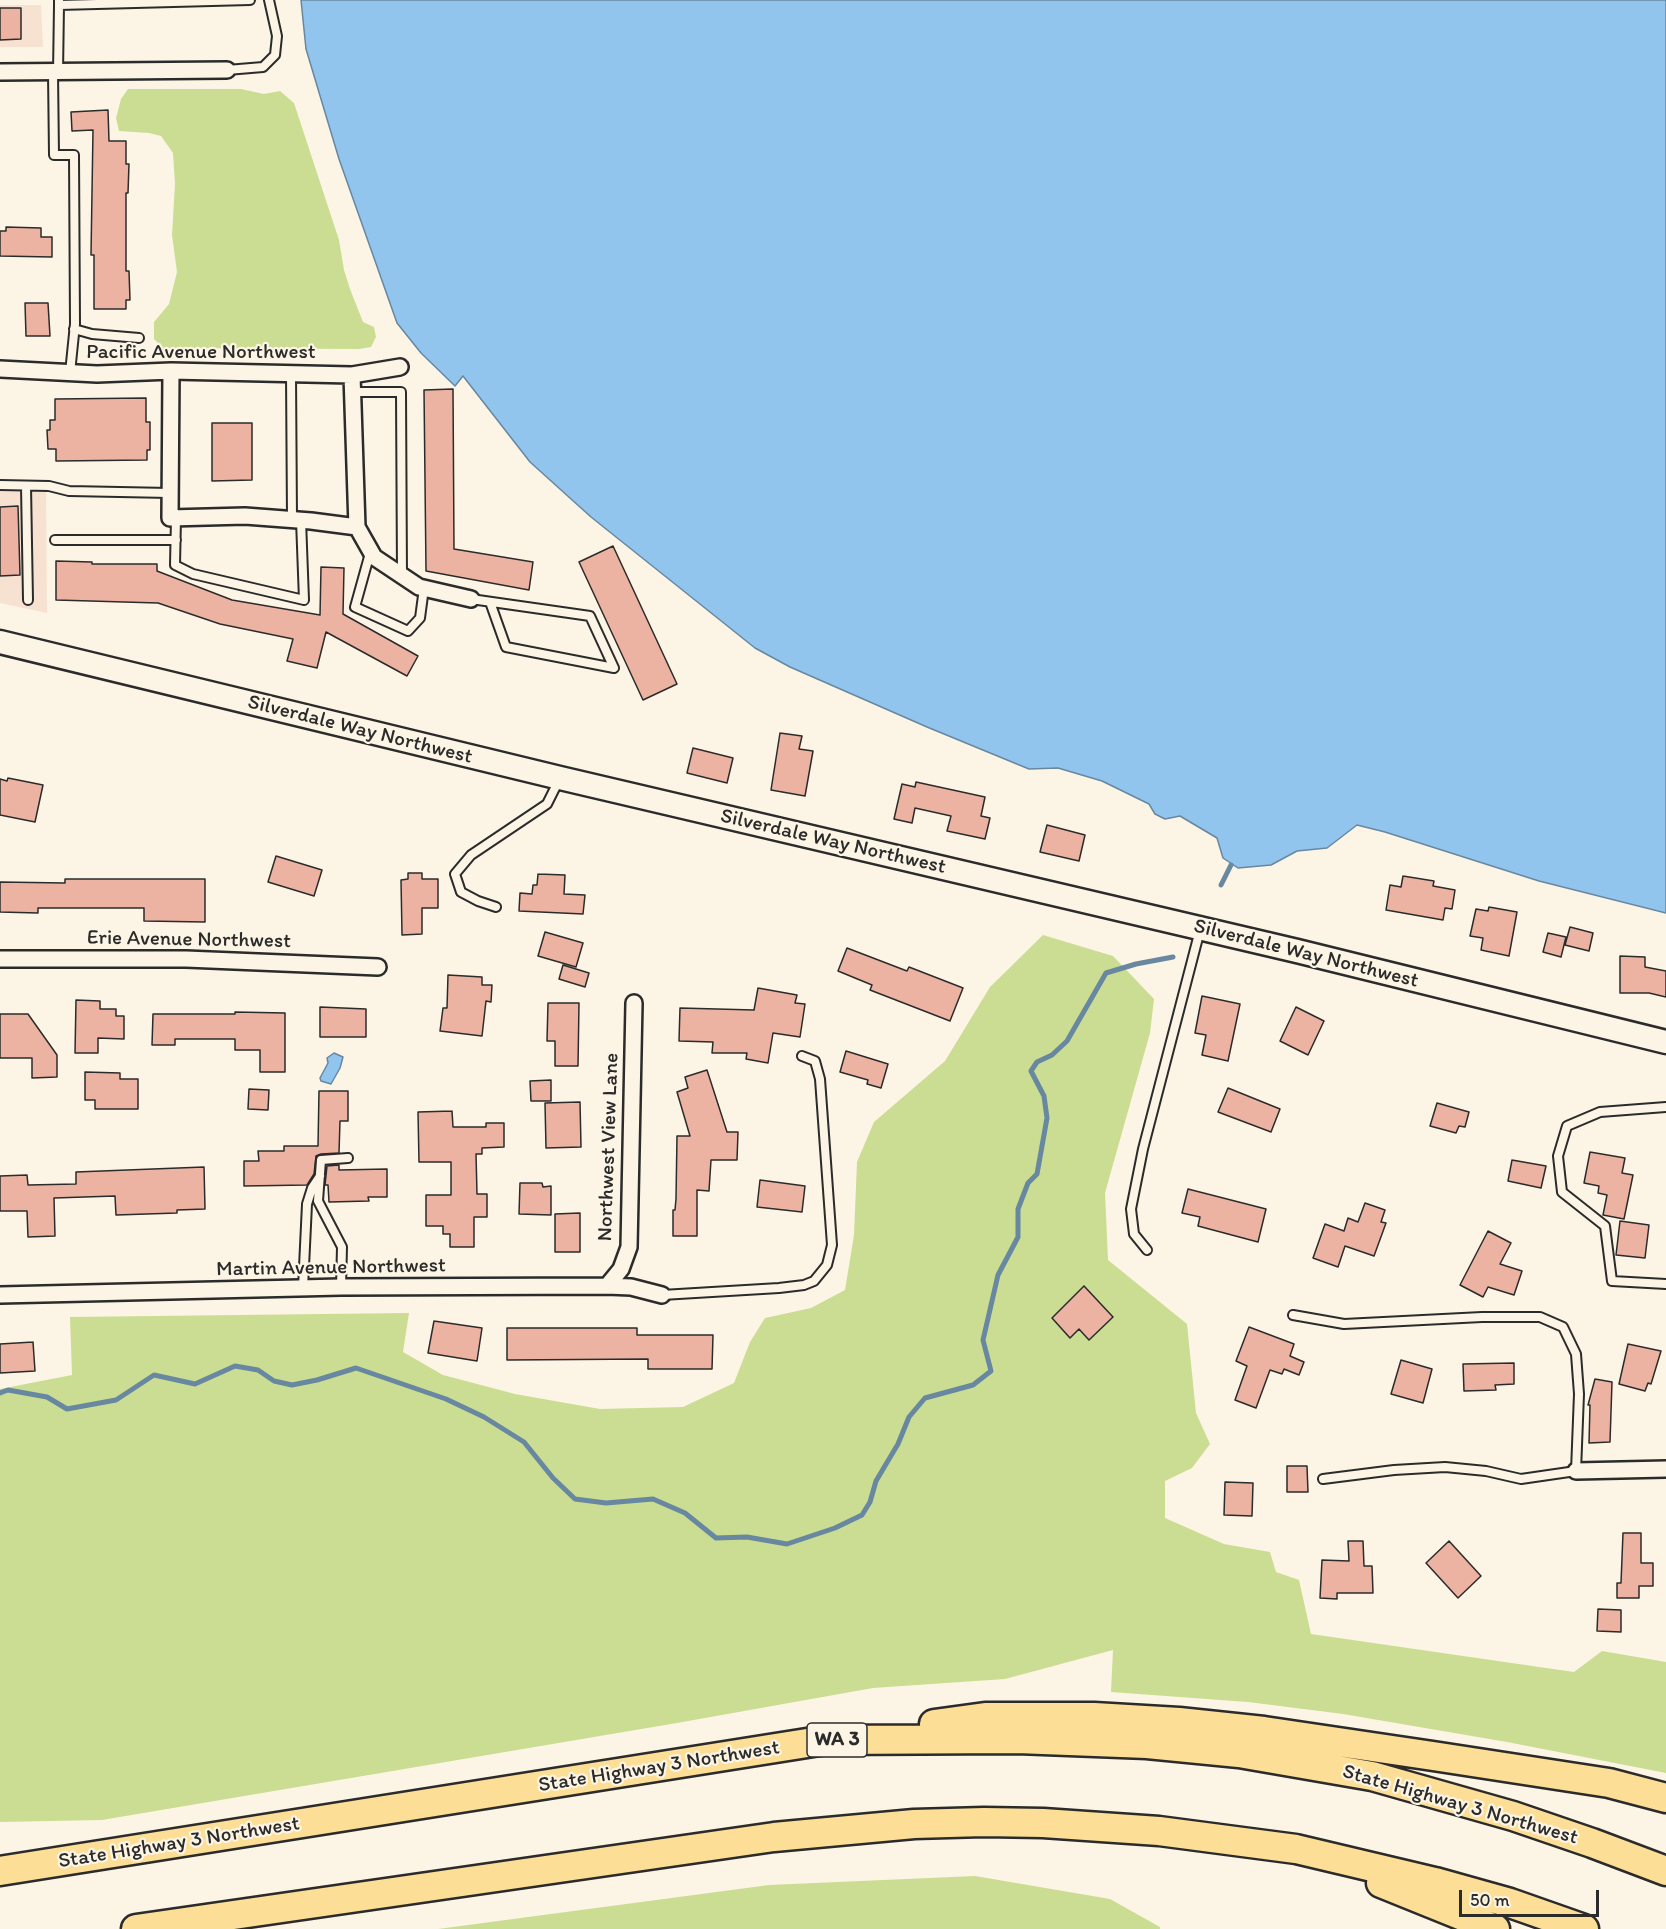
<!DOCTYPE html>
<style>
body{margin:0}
#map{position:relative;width:1666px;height:1929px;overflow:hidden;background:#fcf5e5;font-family:Itim,sans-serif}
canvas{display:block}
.scale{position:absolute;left:1459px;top:1890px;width:140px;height:27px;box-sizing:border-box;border:3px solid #2b2b2b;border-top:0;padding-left:8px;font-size:18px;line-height:21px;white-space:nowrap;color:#2b2b2b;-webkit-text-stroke:4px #fcf5e5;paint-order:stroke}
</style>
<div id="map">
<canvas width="1666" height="1929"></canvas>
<div class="scale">50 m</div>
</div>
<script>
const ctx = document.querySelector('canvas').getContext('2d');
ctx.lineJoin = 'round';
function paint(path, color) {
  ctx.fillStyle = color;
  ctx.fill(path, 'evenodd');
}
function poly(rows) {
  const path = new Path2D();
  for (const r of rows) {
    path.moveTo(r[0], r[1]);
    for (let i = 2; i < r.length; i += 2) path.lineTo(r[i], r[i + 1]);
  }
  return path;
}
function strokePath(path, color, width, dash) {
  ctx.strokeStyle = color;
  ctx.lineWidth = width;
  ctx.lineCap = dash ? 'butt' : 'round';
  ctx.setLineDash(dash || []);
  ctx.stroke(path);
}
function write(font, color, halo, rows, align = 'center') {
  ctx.font = font + ' Itim,sans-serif';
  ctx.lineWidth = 4.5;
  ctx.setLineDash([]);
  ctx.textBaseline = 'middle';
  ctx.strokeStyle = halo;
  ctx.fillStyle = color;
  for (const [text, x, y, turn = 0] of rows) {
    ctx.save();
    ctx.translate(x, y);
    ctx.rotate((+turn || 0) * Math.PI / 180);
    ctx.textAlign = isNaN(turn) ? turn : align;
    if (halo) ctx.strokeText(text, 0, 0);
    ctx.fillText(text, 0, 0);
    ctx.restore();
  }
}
const built = poly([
 [0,5,41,5,43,47,0,47],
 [0,490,46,491,47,613,0,603]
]);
const green = poly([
 [128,89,241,89,264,94,280,91,294,103,339,240,344,270,350,289,363,322,374,327,376,337,371,347,359,349,163,348,154,339,154,322,169,304,177,272,172,235,175,184,173,153,161,136,149,133,119,131,116,118,121,99],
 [1043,935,1113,956,1154,999,1150,1033,1105,1193,1108,1260,1187,1324,1196,1413,1210,1444,1192,1468,1165,1481,1165,1518,1224,1544,1270,1552,1276,1572,1299,1580,1311,1634,1574,1672,1602,1651,1666,1662,1666,1773,1507,1742,1343,1714,1248,1702,1111,1692,1113,1650,1005,1679,873,1688,677,1723,102,1820,0,1822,0,1389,72,1375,70,1317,409,1313,403,1352,443,1375,515,1394,600,1409,683,1407,734,1383,750,1342,765,1318,811,1308,845,1290,854,1235,857,1162,874,1122,945,1061,990,987],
 [975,1876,1110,1899,1160,1927,1160,1929,438,1929,769,1885]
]);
const water = poly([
 [301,0,1666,0,1666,913,1539,881,1385,832,1357,825,1327,848,1297,851,1271,865,1238,868,1223,858,1217,838,1180,816,1165,819,1155,814,1149,804,1102,781,1058,768,1029,769,927,727,790,667,755,648,591,517,530,462,463,376,455,386,421,353,397,323,339,159,306,49,301,0],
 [334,1053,343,1057,340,1068,331,1084,321,1081,320,1078,328,1063,327,1058,334,1053]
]);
const stream = poly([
 [1221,885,1231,865],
 [0,1393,8,1390,47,1397,67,1409,116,1400,154,1375,195,1384,235,1366,258,1370,274,1381,292,1385,317,1380,356,1368,446,1399,484,1417,524,1442,553,1478,575,1499,606,1503,653,1499,685,1513,716,1538,747,1537,787,1544,835,1528,862,1515,870,1502,876,1481,898,1444,909,1417,925,1398,973,1385,991,1371,983,1340,998,1275,1018,1237,1018,1209,1028,1183,1037,1174,1047,1118,1044,1096,1031,1071,1037,1062,1052,1055,1067,1041,1106,973,1136,964,1173,957]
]);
const building = poly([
 [0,8,21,8,21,39,0,40,0,8],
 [108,110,109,141,126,141,126,164,129,164,128,193,126,193,126,271,129,271,130,300,126,300,126,309,94,309,94,255,91,255,93,130,72,131,71,112,108,110],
 [6,227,41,228,41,237,52,237,52,257,0,256,0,231,6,231,6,227],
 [25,303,48,303,50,336,26,336,25,303],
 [453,389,454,549,533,562,529,590,426,571,424,390,453,389],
 [146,398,146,422,150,422,150,450,147,450,147,460,56,461,56,449,48,449,47,430,50,430,50,420,55,420,55,399,146,398],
 [212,423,252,423,252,480,212,481,212,423],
 [18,506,20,575,0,576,0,507,18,506],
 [613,546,677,684,643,700,579,562,613,546],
 [56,561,92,562,92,564,157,564,157,571,232,600,320,615,321,567,344,568,343,614,418,656,407,676,326,632,317,668,287,661,293,639,220,624,158,603,56,600,56,561],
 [780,733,802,736,799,749,813,751,805,796,771,790,780,733],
 [693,748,733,758,727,783,687,773,693,748],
 [8,778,43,785,35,822,0,815,0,779,7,781,8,778],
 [916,782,985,797,981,816,990,818,985,839,947,831,951,816,915,808,912,823,894,819,902,784,915,787,916,782],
 [1047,825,1085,835,1079,861,1040,852,1047,825],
 [276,856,322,870,314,896,268,882,276,856],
 [408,873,422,873,422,879,438,879,438,908,422,908,422,934,402,935,401,880,408,879,408,873],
 [538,874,565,875,564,894,585,895,583,914,519,911,520,893,532,894,533,885,537,885,538,874],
 [1403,876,1434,881,1433,886,1455,890,1452,909,1445,908,1443,920,1386,910,1390,885,1401,887,1403,876],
 [65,879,205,879,205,922,144,921,144,908,38,908,38,913,0,912,0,882,65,883,65,879],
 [1489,907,1517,912,1509,956,1481,950,1483,938,1470,936,1476,909,1488,911,1489,907],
 [1570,927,1593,933,1589,951,1565,945,1570,927],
 [545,932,583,943,576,967,538,956,545,932],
 [1548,933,1566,937,1561,957,1543,952,1548,933],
 [847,948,907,971,909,967,963,988,950,1021,870,990,872,985,838,971,847,948],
 [1620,956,1645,957,1645,967,1666,971,1666,997,1649,993,1620,993,1620,956],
 [563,965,589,973,585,987,559,979,563,965],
 [448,975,482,977,482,985,492,985,491,1002,486,1001,482,1036,440,1031,443,1008,447,1008,448,975],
 [758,988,797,995,795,1003,805,1004,800,1037,773,1033,768,1063,746,1059,747,1053,712,1053,713,1042,679,1041,680,1008,754,1010,758,988],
 [1202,996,1240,1004,1228,1061,1202,1055,1206,1035,1195,1033,1202,996],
 [76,1000,100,1001,100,1009,116,1009,116,1016,124,1016,124,1039,98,1038,98,1053,75,1053,76,1000],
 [548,1003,579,1003,578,1066,555,1066,555,1041,547,1041,548,1003],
 [320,1007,366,1009,366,1037,320,1037,320,1007],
 [1296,1007,1324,1021,1308,1055,1280,1041,1296,1007],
 [235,1012,285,1013,285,1072,260,1072,260,1050,235,1050,235,1039,175,1039,175,1045,152,1045,153,1014,235,1014,235,1012],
 [0,1014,28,1014,57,1055,57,1077,32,1078,32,1058,0,1058,0,1014],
 [846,1051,888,1064,881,1088,867,1084,868,1080,840,1072,846,1051],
 [707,1070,727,1132,738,1132,737,1160,711,1160,709,1191,697,1190,697,1236,673,1236,673,1210,675,1210,676,1199,677,1136,690,1136,677,1092,688,1088,685,1077,707,1070],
 [85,1072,120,1073,120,1079,138,1079,138,1109,95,1109,95,1100,85,1100,85,1072],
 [551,1080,551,1101,531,1101,530,1081,551,1080],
 [1228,1088,1280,1109,1271,1132,1218,1112,1228,1088],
 [249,1089,269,1090,268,1110,248,1109,249,1089],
 [319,1091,348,1091,348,1121,340,1121,339,1153,321,1154,316,1156,314,1174,307,1185,244,1186,244,1161,259,1161,258,1151,284,1151,284,1146,318,1146,319,1091],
 [580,1102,581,1147,546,1148,545,1103,580,1102],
 [1437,1103,1469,1112,1465,1127,1459,1126,1456,1133,1430,1126,1437,1103],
 [452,1111,453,1127,486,1127,486,1123,504,1123,504,1147,482,1148,482,1154,476,1154,477,1194,487,1194,487,1217,474,1217,474,1247,450,1247,450,1234,443,1234,443,1226,426,1226,426,1195,451,1195,451,1162,419,1162,418,1112,452,1111],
 [1590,1152,1625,1158,1622,1173,1633,1175,1624,1219,1603,1215,1607,1195,1598,1193,1599,1186,1584,1183,1590,1152],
 [1512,1160,1546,1166,1541,1188,1508,1181,1512,1160],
 [339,1165,339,1170,387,1169,387,1197,368,1197,369,1201,329,1202,328,1185,325,1185,327,1166,339,1165],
 [204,1167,205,1209,177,1210,177,1213,116,1215,115,1196,54,1198,55,1236,28,1237,27,1211,0,1211,0,1176,27,1175,28,1185,76,1184,76,1172,204,1167],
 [760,1180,805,1186,802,1212,757,1207,760,1180],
 [520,1183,542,1183,543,1187,551,1186,551,1215,519,1214,520,1183],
 [1188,1189,1266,1209,1258,1242,1198,1226,1200,1217,1182,1213,1188,1189],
 [1365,1203,1385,1210,1381,1222,1386,1223,1374,1256,1345,1246,1338,1267,1313,1258,1325,1224,1344,1231,1348,1218,1358,1222,1365,1203],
 [580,1213,580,1252,555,1252,555,1214,580,1213],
 [1620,1221,1649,1225,1645,1258,1616,1255,1620,1221],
 [1488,1231,1511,1243,1500,1264,1522,1271,1514,1295,1488,1287,1483,1297,1460,1285,1488,1231],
 [1084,1286,1113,1317,1089,1340,1079,1329,1070,1338,1052,1318,1084,1286],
 [434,1321,482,1328,477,1361,428,1353,434,1321],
 [1249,1327,1294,1344,1290,1356,1304,1362,1299,1375,1284,1369,1282,1374,1270,1370,1256,1408,1235,1400,1247,1366,1236,1361,1249,1327],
 [507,1328,637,1328,637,1335,713,1335,712,1369,648,1369,648,1359,507,1360,507,1328],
 [33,1342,35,1371,0,1373,0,1344,33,1342],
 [1628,1344,1661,1351,1651,1384,1648,1383,1645,1391,1619,1384,1628,1344],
 [1401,1360,1432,1369,1423,1403,1391,1394,1401,1360],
 [1514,1363,1514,1384,1495,1385,1496,1390,1464,1391,1463,1364,1514,1363],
 [1595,1379,1612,1382,1610,1442,1589,1443,1590,1405,1588,1405,1595,1379],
 [1287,1466,1307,1466,1308,1492,1287,1492,1287,1466],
 [1225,1482,1253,1483,1252,1516,1224,1515,1225,1482],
 [1623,1533,1641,1533,1641,1563,1653,1563,1653,1586,1639,1586,1639,1598,1617,1598,1617,1583,1621,1583,1623,1533],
 [1348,1541,1363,1541,1364,1566,1372,1566,1373,1593,1337,1593,1337,1599,1320,1598,1322,1560,1349,1561,1348,1541],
 [1449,1541,1481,1576,1458,1598,1426,1563,1449,1541],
 [1598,1609,1621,1610,1621,1632,1597,1631,1598,1609]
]);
const lane = poly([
 [59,0,59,5,250,0],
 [227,70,263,67,275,55,277,36,269,0],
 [53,73,54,155,74,155,75,324,70,373],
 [58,73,59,5],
 [74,329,92,334,139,338],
 [291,374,292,519],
 [352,392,401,392,402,576],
 [0,485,49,486,69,491,170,493],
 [26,486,28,600],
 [176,518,175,565,193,574,304,600,301,520],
 [55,540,176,540],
 [370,553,355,607,408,631,420,618,424,588],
 [471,599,590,616,614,668,506,647,490,602],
 [496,907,478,901,461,892,455,874,471,855,547,804,559,780],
 [1666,1107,1600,1112,1567,1126,1558,1156,1562,1192,1605,1226,1612,1281,1666,1284],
 [1147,1250,1134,1234,1131,1209,1143,1149,1200,930],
 [341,1287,342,1247,318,1201,321,1160,348,1158],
 [303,1288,307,1204,312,1188,320,1176],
 [662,1295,779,1288,804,1285,814,1281,827,1265,832,1245,820,1079,815,1061,802,1056],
 [1293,1315,1344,1324,1482,1317,1540,1317,1563,1327,1576,1354,1579,1394,1576,1471,1521,1479,1486,1471,1445,1467,1394,1470,1323,1479]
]);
const street = poly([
 [0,72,227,70],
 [0,369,97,374,171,371,352,375,400,367],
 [171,371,170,518,245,516,311,521,357,527,374,557,419,587,471,599],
 [352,375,357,527],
 [0,959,186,959,378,967],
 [607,1286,621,1269,629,1247,634,1003],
 [0,1295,341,1287,607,1286,631,1287,662,1295],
 [1576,1471,1666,1469]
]);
const secondary = poly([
 [0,642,560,778,1297,951,1666,1042]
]);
const highway = poly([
 [934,1724,985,1717,1094,1717,1179,1722,1264,1731,1433,1756,1609,1783,1666,1798],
 [0,1871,826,1740,1017,1739,1147,1744,1239,1753,1372,1776,1513,1816,1592,1843,1666,1871],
 [1381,1883,1495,1929],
 [136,1929,774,1837,914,1824,984,1822,1043,1823,1159,1831,1296,1849,1435,1882,1510,1903,1584,1929]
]);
const shields = [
 [837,1740,60]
];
const shieldNames = [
 ["WA 3",837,1740]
];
const streetNames = [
 ["Pacific Avenue Northwest",201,353],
 ["Silverdale Way Northwest",360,730,14],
 ["Silverdale Way Northwest",833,842,13],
 ["Erie Avenue Northwest",189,940,1],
 ["Silverdale Way Northwest",1306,954,14],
 ["Northwest View Lane",609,1147,-88],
 ["Martin Avenue Northwest",331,1268,-1],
 ["State Highway 3 Northwest",659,1767,-9],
 ["State Highway 3 Northwest",1460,1805,16],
 ["State Highway 3 Northwest",179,1843,-9]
];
paint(built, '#f7e1d1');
paint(green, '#cbdd92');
paint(water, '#91c5ee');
strokePath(water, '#6887a0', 1.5);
strokePath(stream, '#6887a0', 5);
paint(building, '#ecb3a3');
strokePath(building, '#2b2b2b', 1.5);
strokePath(lane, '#2b2b2b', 12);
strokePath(street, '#2b2b2b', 20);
strokePath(secondary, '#2b2b2b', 27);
strokePath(highway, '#2b2b2b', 33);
strokePath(lane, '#fcf5e5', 8);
strokePath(street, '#fcf5e5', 15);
strokePath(secondary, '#fcf5e5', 22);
strokePath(highway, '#fdde96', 28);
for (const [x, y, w] of shields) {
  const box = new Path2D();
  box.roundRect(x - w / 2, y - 17, w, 34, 4.5);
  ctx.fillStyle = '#fcf5e5';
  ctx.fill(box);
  strokePath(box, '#2b2b2b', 1.5);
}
write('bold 20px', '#2b2b2b', null, shieldNames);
write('21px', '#2b2b2b', '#fcf5e5', streetNames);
</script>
